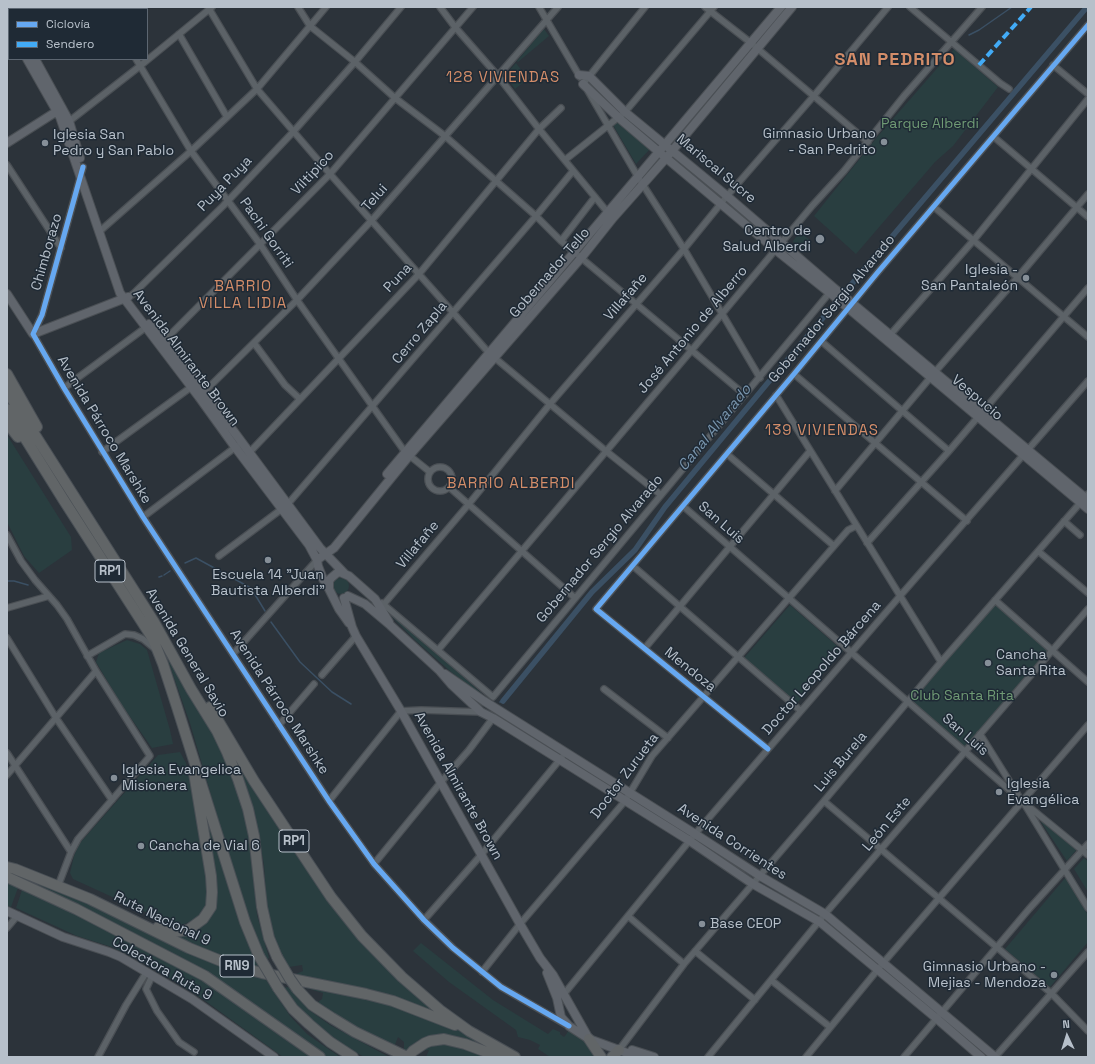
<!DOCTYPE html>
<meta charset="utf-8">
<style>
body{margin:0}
#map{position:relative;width:1095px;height:1064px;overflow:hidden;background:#2c333a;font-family:"Space Grotesk",sans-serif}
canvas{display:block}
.frame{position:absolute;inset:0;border:8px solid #b7c0ca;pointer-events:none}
.legend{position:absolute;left:8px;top:8px;width:140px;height:52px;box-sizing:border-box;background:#1f2a35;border:1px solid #5c6671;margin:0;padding:5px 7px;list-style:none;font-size:12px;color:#b7c0ca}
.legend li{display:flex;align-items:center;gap:8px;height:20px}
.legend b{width:20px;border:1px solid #5c6671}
.north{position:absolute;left:1047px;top:1016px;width:40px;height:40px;-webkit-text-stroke:3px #1f2a35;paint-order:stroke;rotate:356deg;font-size:11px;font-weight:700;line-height:16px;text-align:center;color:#b7c0ca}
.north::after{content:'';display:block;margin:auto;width:14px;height:18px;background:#b7c0ca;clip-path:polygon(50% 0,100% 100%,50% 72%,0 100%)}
</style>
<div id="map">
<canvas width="1095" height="1064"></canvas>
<div class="frame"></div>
<ul class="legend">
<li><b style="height:5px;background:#66a8f1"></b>Ciclovía</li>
<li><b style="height:5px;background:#42abf6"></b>Sendero</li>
</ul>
<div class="north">N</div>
</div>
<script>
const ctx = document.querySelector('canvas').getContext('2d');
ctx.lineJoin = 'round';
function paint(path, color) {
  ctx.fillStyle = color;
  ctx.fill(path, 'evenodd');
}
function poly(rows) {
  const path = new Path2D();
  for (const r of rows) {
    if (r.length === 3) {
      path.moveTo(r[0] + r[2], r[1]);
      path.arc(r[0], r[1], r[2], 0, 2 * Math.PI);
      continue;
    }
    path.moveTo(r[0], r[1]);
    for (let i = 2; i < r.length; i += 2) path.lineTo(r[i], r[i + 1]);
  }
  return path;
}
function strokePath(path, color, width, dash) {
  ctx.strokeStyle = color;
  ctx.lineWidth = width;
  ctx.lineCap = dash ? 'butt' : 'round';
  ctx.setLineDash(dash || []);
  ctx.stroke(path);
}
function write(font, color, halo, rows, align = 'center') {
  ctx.font = font + ' "Space Grotesk",sans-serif';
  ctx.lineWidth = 3;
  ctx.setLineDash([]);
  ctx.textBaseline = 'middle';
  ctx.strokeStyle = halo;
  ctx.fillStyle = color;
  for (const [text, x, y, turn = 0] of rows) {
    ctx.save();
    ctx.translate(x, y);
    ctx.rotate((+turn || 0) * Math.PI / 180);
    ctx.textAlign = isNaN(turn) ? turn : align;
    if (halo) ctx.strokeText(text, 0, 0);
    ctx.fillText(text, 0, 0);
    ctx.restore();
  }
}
const green = poly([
 [544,29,549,36,518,62,517,61],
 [954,49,998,87,953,146,935,162,856,254,814,216,878,136],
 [516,63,528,79,515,89,505,75],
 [618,121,650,149,636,164,613,125],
 [800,232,811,241,803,252,795,245,793,241],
 [7,435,71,537,72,550,39,573,24,556,7,522],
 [341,586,8],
 [995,604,1050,648,965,747,911,701],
 [790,605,843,651,797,703,744,658],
 [391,615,438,654,489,700,476,692,451,672,416,641,392,617],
 [127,640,140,644,147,650,170,730,173,744,152,748,121,704,96,662,99,653],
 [169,660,209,722,221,743,249,827,257,915,269,958,265,960,254,934,237,884,190,723,168,661],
 [180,752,186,763,205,859,208,899,203,911,196,919,182,925,167,922,73,879,70,873,74,856,79,844,158,755],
 [239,763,322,890,448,1019,358,987,297,977,296,974,303,971,302,965,289,967,282,958,275,941,267,907,264,865,255,814],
 [200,785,232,900,254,957,259,967,224,958,199,948,174,936,212,911],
 [1041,822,1043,822,1077,849,1067,861],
 [1084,858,1088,861,1088,892,1074,869],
 [22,877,33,879,265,978,290,1016,307,1034,340,1057,326,1057,174,955,118,925],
 [1066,877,1088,915,1088,942,1050,987,1005,949],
 [7,881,19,885,11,907,7,906],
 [23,887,210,984,231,998,269,1028,310,1057,283,1057,204,1000,171,979,135,958,112,947,77,936,16,908],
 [421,943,493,1000,548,1034,553,1029,560,1032,560,1034,564,1037,565,1036,569,1030,586,1040,595,1057,550,1057,538,1049,540,1045,530,1040,518,1037,516,1030,449,982,413,951],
 [302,984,388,1003,450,1026,501,1053,461,1037,446,1035,432,1036,422,1038,411,1046,407,1051,404,1050,404,1042,398,1037,394,1047,353,1026,317,1003,322,999,323,993,303,987],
 [288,987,309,1010,330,1025,389,1057,364,1057,336,1041,304,1013,292,1001,282,988],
 [440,1041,492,1057,426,1057,429,1050,418,1051]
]);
const stream = poly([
 [969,35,979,30,1012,7],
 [185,563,196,558,251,588,265,611],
 [164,575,170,571],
 [159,577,162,576],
 [7,581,14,581,28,585],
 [271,622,300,662,332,692,351,704],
 [500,702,503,701]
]);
const canal = poly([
 [503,701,592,592,635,550,665,507,766,385,1087,7]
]);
const street = poly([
 [105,7,106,9],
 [208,7,257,89,330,174,489,353,606,451,661,495],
 [298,7,310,26,355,62,395,98,445,136,536,216,561,241,745,395],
 [440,7,455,27,498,76,539,129,609,214],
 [539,7,580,77],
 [705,7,751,43,868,142],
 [910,7,1000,83,1009,89],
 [67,9,70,7],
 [179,34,227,117],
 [7,56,9,54],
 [136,59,191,151,260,244,297,300,405,452,430,472],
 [1053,65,1088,94],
 [583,84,645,7],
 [588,91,638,177,684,249,760,378],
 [67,123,140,66,212,7],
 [994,137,1088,217],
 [565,160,625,112,714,7],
 [7,165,61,248],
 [83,167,42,315,33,334,64,388,143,517,329,801,374,864,424,920,453,948,501,987,565,1024],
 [934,207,1088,337],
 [100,231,191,151,257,89,326,7],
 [561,241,595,197],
 [129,297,133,294,223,206,294,131,355,62,401,7],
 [890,335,973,241,1088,99],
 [821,341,949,451],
 [162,343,330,174,473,7],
 [254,343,285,385,300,399],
 [794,374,967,521],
 [64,388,149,325],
 [202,394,297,300,372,220,558,7],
 [776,395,941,662],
 [102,452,194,385],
 [727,454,834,546],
 [247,455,419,274,539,129,561,108],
 [440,479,12],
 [449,487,575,598],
 [835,491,935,372,1018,277,1088,194],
 [683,506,1022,801,1088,855],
 [143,517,237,446],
 [1064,521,1080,535],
 [7,535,21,561,35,580,57,605,67,619,96,671,150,756,78,839,71,852,58,886],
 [867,543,949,451,1088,288],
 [1038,551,1088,593],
 [219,556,287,505,536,216,573,171],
 [633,566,801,711],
 [995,600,1088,682],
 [382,603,493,697],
 [384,604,468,505,550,404,684,249,727,196,812,98,888,7],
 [7,608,49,596],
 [7,638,56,718,112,800],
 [645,648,810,451],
 [438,650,691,351,812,206,844,171,904,96,982,7],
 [233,654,317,560],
 [87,656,125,634,134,635,143,639,155,649],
 [322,675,356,636],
 [604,689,668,738],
 [493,697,831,291],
 [279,725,314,684],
 [980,734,1018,795],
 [768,749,596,609,794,374,878,272,1088,25],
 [7,753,71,852],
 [7,775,96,671],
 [329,801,401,711,421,710,481,712],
 [824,801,1052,994,1088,1031],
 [1025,805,1088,908],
 [374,864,441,782,469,750,493,718],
 [628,916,684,964],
 [424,920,481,855,562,757],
 [7,928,18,915],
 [695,951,755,1000],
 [482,972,520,924,625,801,652,756,848,530,856,526],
 [152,976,146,989,157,1011,179,1042,194,1052],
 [771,980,830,1027],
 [564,994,695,834,900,596,1088,381],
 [619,1050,684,964,824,801,941,662,1088,494],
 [98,1057,126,1005,146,973],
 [708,1057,825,914,1088,609],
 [806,1057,884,962,1088,725],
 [904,1057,1029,909,1088,844],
 [995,1057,1088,952]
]);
const secondary = poly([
 [7,14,9,17],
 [7,26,9,29],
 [27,59,60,117,120,293,199,397,235,447,309,545,317,560,318,566,323,579,329,589],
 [35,59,69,121,80,158],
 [579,75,589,76,625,112,727,196,834,288,1088,500],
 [583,84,619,118,659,152,776,250,830,293,1088,509],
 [7,143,62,108],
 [7,294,33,334,128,297],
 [149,324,198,383,320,548,344,573],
 [387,474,781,7],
 [317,560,334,548,409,456,582,257,613,218,667,157,792,7],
 [348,596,365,604,390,625,439,670,451,684,481,712,493,718,690,841,753,884,820,922,936,1018,981,1057],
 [344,598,352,627,356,636,401,711,520,924,540,958,553,975,589,1039],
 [349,623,339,609,329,589,329,581,331,578,337,573,340,572,349,576,375,599,389,622],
 [445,674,484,701,695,834,760,876,825,914,995,1057],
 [7,911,63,937,109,952,121,957,192,999,274,1057],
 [547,973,557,998,561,1017,569,1026,589,1039,638,1057],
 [632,1050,654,1057]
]);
const highway = poly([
 [7,374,37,427],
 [7,391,154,622,191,689,217,731,227,752,238,779,248,809,254,836,262,907,269,938,277,957],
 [7,409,63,499,153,639,163,664,177,707,245,922,259,956],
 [7,423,18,437],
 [210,707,254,781,307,861,331,897,362,936,402,977,440,1010,469,1031,515,1057],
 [7,867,15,869,90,899,189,948,231,965,262,973,366,994,393,1001,455,1025],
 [7,877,76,909,205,976,320,1057],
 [158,927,173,932,188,930,203,919,211,907,212,892,211,876,194,773],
 [278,988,293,1009,309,1024,330,1042,353,1057],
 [297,989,312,1005,332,1018,355,1032,407,1057],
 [589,1039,601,1057],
 [408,1057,413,1051,425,1043,430,1041,444,1039,465,1044,500,1057],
 [612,1057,619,1050]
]);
const highwayBridge = poly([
 [259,956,278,988],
 [277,957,290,979,297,989]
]);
const quiet = poly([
 [979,65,1031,7]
]);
const cycleway = poly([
 [83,167,42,315,33,334,64,388,143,517,329,801,374,864,424,920,453,948,501,987,569,1026],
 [768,749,596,609,794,374,878,272,1088,25]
]);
const markers = [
 [884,142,4,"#868f98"],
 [45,143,4,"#868f98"],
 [820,239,5,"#868f98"],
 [1026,278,4,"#868f98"],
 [268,560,4,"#868f98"],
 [988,663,4,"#868f98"],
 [114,778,4,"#868f98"],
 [999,792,4,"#868f98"],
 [141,846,4,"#868f98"],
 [702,924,4,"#868f98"],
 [1054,975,4,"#868f98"]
];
const shields = [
 [110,571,30],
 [294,841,30],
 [237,966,34]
];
const shieldNames = [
 ["RP1",110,571],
 ["RP1",294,841],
 ["RN9",237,966]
];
const parkNames = [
 ["Parque Alberdi",930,124],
 ["Club Santa Rita",962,696]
];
const poiNames = [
 ["Gimnasio Urbano",876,134,"right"],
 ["- San Pedrito",876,150,"right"],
 ["Iglesia San",53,135],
 ["Pedro y San Pablo",53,151],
 ["Centro de",811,231,"right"],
 ["Salud Alberdi",811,247,"right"],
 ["Iglesia -",1018,270,"right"],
 ["San Pantaleón",1018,286,"right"],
 ["Escuela 14 \"Juan",268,575,"center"],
 ["Bautista Alberdi\"",268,591,"center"],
 ["Cancha",996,655],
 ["Santa Rita",996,671],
 ["Iglesia Evangelica",122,770],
 ["Misionera",122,786],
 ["Iglesia",1007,784],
 ["Evangélica",1007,800],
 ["Cancha de Vial 6",149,846],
 ["Base CEOP",710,924],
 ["Gimnasio Urbano -",1046,967,"right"],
 ["Mejias - Mendoza",1046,983,"right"]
];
const streetNames = [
 ["Mariscal Sucre",716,169,40],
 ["Viltipico",313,173,-47],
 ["Puya Puya",225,184,-46],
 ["Telui",375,198,-49],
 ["Pachi Gorriti",266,233,55],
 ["Chimborazo",47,252,-74],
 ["Gobernador Tello",550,273,-49],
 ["Puna",398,278,-47],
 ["Villafañe",626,297,-49],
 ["Gobernador Sergio Alvarado",832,309,-50],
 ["José Antonio de Alberro",693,330,-50],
 ["Cerro Zapla",420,333,-50],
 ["Avenida Almirante Brown",186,358,53],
 ["Vespucio",977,398,40],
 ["Avenida Párroco Marshke",104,430,59],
 ["San Luis",721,523,41],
 ["Villafañe",418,545,-50],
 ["Gobernador Sergio Alvarado",600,549,-50],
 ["Avenida General Savio",187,653,59],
 ["Doctor Leopoldo Bárcena",822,668,-49],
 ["Mendoza",690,670,39],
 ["Avenida Párroco Marshke",279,702,57],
 ["San Luis",965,735,41],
 ["Luis Burela",841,762,-50],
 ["Doctor Zurueta",625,776,-53],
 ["Avenida Almirante Brown",458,786,61],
 ["León Este",887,824,-50],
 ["Avenida Corrientes",732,842,33],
 ["Ruta Nacional 9",162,919,26],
 ["Colectora Ruta 9",162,969,30]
];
const neighbourhoodNames = [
 ["128 VIVIENDAS",503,78],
 ["BARRIO",243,287],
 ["VILLA LIDIA",243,304],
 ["139 VIVIENDAS",822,431],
 ["BARRIO ALBERDI",511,484]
];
const waterNames = [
 ["Canal Alvarado",715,428,-51]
];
const districtNames = [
 ["SAN PEDRITO",895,60]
];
paint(green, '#293e40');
strokePath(stream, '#3b5064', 1.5);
strokePath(canal, '#3b5064', 5.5);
strokePath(street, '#4a4f54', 8);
strokePath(secondary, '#4a4f54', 10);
strokePath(highway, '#494f55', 12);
strokePath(street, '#5c6267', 5.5);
strokePath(secondary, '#60656c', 8);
strokePath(highway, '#616567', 10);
strokePath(highwayBridge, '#494f55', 12, []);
strokePath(highwayBridge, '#616567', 10);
strokePath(quiet, '#42abf6', 4, [8, 4]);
strokePath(cycleway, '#66a8f1', 5);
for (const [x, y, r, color] of markers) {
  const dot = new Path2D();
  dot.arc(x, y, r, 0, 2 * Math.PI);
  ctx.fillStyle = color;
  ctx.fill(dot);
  strokePath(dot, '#1f2a35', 1.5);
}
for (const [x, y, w] of shields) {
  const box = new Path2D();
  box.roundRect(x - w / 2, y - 11, w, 22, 3);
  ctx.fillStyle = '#1f2a35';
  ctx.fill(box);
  strokePath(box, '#b7c0ca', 1);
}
write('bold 13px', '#b7c0ca', null, shieldNames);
write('14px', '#6f9a74', '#1f2a35', parkNames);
write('14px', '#b7c0ca', '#1f2a35', poiNames, 'left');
write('14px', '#b7c0ca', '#1f2a35', streetNames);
ctx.letterSpacing = '1px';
write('15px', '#d38d69', '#1f2a35', neighbourhoodNames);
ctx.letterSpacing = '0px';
write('italic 15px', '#7894ac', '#1f2a35', waterNames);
ctx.letterSpacing = '1px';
write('bold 18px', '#d38d69', '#1f2a35', districtNames);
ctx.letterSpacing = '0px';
</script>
